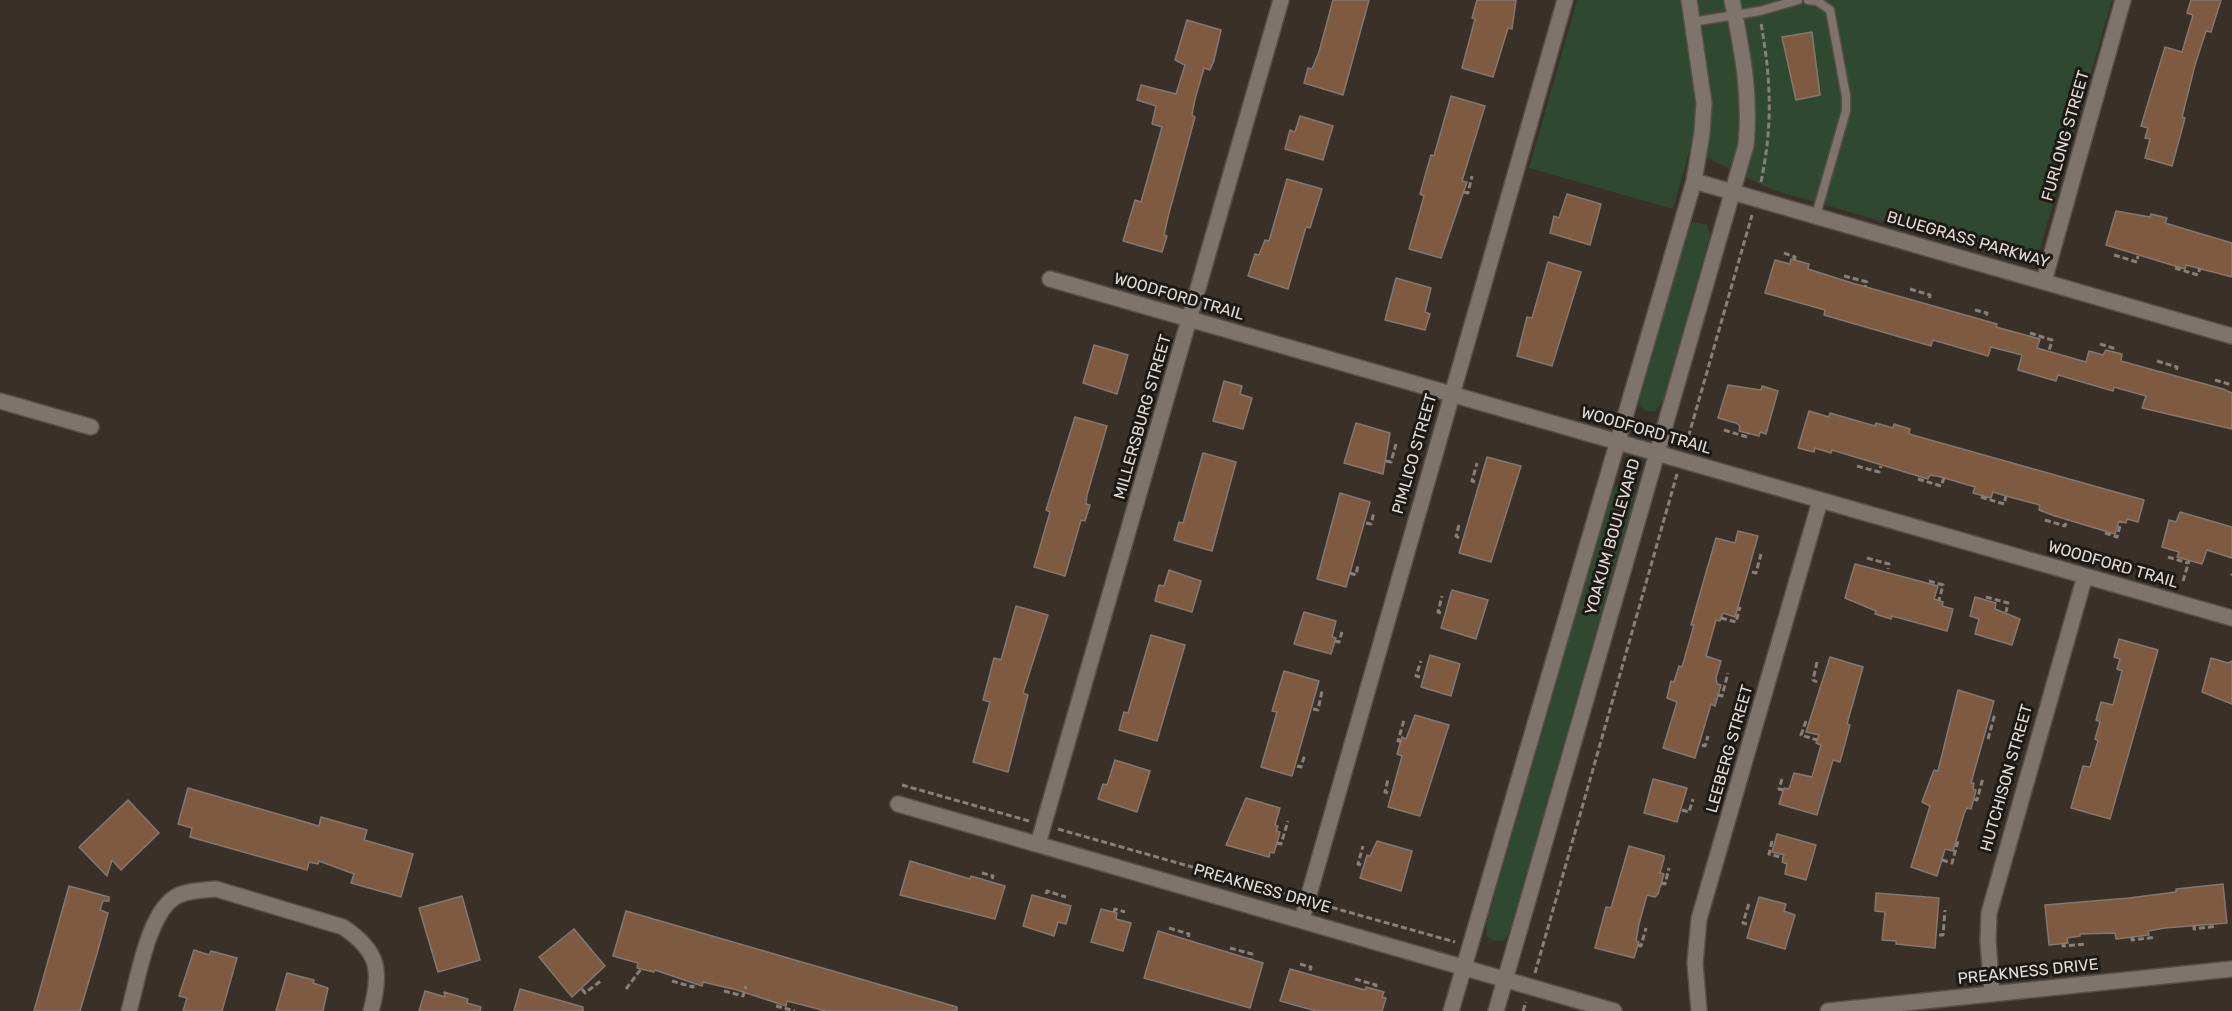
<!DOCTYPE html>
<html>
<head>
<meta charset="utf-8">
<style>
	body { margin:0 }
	canvas { display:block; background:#393028 }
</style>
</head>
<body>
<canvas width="2232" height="1011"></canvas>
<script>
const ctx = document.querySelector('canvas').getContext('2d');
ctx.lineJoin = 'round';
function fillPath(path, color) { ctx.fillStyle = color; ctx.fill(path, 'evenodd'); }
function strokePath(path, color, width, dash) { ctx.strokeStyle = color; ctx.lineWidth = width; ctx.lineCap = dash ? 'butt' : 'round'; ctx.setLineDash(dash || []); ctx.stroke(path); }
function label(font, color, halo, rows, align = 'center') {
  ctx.font = font + ' Rubik,sans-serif'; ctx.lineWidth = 6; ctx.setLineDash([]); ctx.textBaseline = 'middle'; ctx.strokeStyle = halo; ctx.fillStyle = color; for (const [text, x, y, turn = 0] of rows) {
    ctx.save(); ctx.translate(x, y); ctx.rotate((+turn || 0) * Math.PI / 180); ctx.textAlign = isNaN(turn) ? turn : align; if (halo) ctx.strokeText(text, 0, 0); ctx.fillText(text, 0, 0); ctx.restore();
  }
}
fillPath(new Path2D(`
	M1577,0H2112L2040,248L2030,258L2015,260L1770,189L1690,149L1673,209L1529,168Z
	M1693,222L1707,225L1710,235L1663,401L1655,411H1647L1639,406L1638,398L1687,228Z
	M1621,482L1632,486L1635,496L1509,933L1503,941H1494L1487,937L1486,925L1612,490Z`), '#2f4830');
const building = new Path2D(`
	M1333,0H1369L1343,95L1304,83L1308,68L1312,69L1319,52Z
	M1477,0H1516L1512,29L1508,28L1493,77L1462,68L1475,19L1472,18Z
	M2191,0H2221L2211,32L2206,31L2195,65L2182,117L2185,118L2172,166L2145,158L2150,139L2145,138L2148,128L2141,126L2165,47L2182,52L2193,15L2187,13Z
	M1187,20L1221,30L1214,60L1210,70L1204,68L1195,99L1192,115L1195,117L1168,217L1164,235L1167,236L1162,252L1158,251L1123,241L1135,200L1141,202L1162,127L1152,124L1156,106L1137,100L1141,85L1176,94L1185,65L1175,60Z
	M1812,32L1820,95L1796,100L1782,37Z
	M1451,96L1485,106L1462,181L1467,182L1441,258L1409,249L1424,196L1420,194L1425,176L1431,155L1434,156Z
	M1300,116L1333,126L1323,160L1285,149L1290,130L1295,132Z
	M1287,179L1322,189L1310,228L1306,227L1288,289L1248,276L1255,254L1259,255L1265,240L1269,241Z
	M1567,194L1601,204L1590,245L1550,233L1554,216L1559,218Z
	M2116,211L2150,217L2151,214L2167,218L2165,223L2232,243V277L2186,265L2185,269L2106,245Z
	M1791,259L1809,264L1808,269L1852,283L1997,324L1996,327L2040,339L2037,348L2086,362L2089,351L2103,355L2106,350L2122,354L2121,361L2223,389L2232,393V429L2142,408L2146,396L2114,387L2113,391L2058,375L2056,381L2018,370L2022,355L1991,347L1988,356L1933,340L1931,346L1824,315L1825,310L1765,293L1775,260L1790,264Z
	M1548,262L1581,272L1552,366L1517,356L1527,317L1532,318Z
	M1396,278L1431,288L1425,312L1430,314L1425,330L1385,320Z
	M1094,345L1128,355L1117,394L1083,383Z
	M1224,381L1242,386L1240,394L1252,398L1243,429L1213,421Z
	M1728,385L1761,390L1762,386L1778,391L1766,434L1760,432L1759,436L1739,431L1740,426L1736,423L1718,418Z
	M1809,411L1829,417L1830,413L1875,426L1876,423L1893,428L1894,424L1910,429L1909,434L2144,500L2138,522L2127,519L2126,523L2119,521L2115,534L2055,516L2039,510L2040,505L2006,496L1993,492L1991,498L1973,493L1975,487L1941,477L1930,475L1928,479L1832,450L1831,453L1815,448L1814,452L1798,448Z
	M1075,417L1107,426L1087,495L1086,504L1090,505L1085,521L1081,520L1065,576L1034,567L1050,512L1046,510Z
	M1356,423L1390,433L1383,474L1344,463Z
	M1203,453L1236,462L1212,551L1174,540L1179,522L1183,523Z
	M1487,457L1521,466L1491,562L1459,553Z
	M1340,493L1370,502L1346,587L1317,579Z
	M2180,512L2232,527V558L2207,550L2202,564L2177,557L2179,552L2162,547L2169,520L2176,522Z
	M1738,531L1758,536L1735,617L1723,613L1720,621L1716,620L1706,656L1721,661L1716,678L1717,684L1721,685L1715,706L1711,704L1695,758L1663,748L1677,702L1667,698L1671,681L1674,682L1679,666L1682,667L1694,625H1691L1716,538L1735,543Z
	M1855,564L1938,586L1934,599L1943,602L1942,606L1953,609L1947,631L1892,616L1891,619L1875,614L1876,611L1845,598Z
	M1169,570L1201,581L1192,612L1155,601L1159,585L1164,586Z
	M1452,590L1488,600L1476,639L1441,628Z
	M1975,597L1996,603L1995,609L2020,619L2012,645L1975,634L1979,619L1970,616Z
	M1016,606L1048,615L1023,693L1028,695L1008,772L973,762L990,702L983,700L987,685L994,658L1001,660Z
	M1304,612L1336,621L1332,637L1336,638L1331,654L1294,644Z
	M1151,635L1185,645L1157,741L1119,730L1124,712L1128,713Z
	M2119,639L2158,650L2110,819L2071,808L2083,766L2090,767L2098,741L2095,739L2100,722L2096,720L2101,702L2113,705L2122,671L2117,669L2120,659L2114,657Z
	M1430,655L1460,664L1451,696L1421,687Z
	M1830,657L1863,667L1847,724L1850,725L1840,762L1833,760L1817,815L1779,804L1784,788L1789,789L1794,773L1812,777L1821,745L1816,743L1819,735L1806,732Z
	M2211,658L2228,663L2232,661V704L2202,692Z
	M1284,671L1319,681L1292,776L1261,767L1277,712L1272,711Z
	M1958,690L1994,701L1971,783H1974L1973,789L1976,790L1971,809L1967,808L1964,814L1953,851L1945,849L1937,876L1911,867L1930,806L1922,802L1934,770L1938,771Z
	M1415,715L1449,725L1420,816L1388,807L1402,756L1397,754L1402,737L1406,739Z
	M1115,760L1150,771L1137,812L1098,799L1103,784L1107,785Z
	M1653,779L1687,788L1677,822L1644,813Z
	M188,788L319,826L321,817L367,830L364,840L413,854L401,897L351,883L354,874L319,861L318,864L309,862L307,870L190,837L192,828L178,824Z
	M1246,798L1280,808L1275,825L1278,826L1276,831L1280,832L1274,853L1270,852L1269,857L1226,845Z
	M128,800L159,833L121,870L112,860L107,876L79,847Z
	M1777,834L1816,845L1806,880L1785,874L1787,864L1782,862L1784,855L1772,852Z
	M1377,841L1412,851L1401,891L1360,878L1367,855L1370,856Z
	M1629,846L1664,856V859L1660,873L1664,874L1658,894L1655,897L1647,895L1639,924L1636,941L1639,942L1634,958L1595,948L1606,907L1611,908Z
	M910,861L970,879L971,876L1005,886L995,919L900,895Z
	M2223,884L2227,923L2165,928L2148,931L2149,935L2116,939L2115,933L2080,934V936L2067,938L2068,943L2049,945L2045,905L2129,898L2176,892V889Z
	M69,886L109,897V901H103L100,910L108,913L98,950L80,1011H34Z
	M1876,893L1939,898L1935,948L1896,944V941L1882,940L1885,912L1875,911Z
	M1032,895L1071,906L1066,924L1058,922L1054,936L1023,926Z
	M462,896L480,960L438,972L419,908Z
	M1759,897L1786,904L1784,911L1795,915L1785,949L1747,938Z
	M1101,909L1117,913L1116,919L1131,923L1123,951L1091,942Z
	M626,911L957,1007V1011H826L787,1001L786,1006L737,990L703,982L702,986L655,970L654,972L637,968L638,963L613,956Z
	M574,929L605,966L572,997L539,957Z
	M1158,931L1263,963L1250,1008L1144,978Z
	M194,950L209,955L211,951L237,958L222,1011H183L187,998L179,996Z
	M1290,969L1365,990L1366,987L1384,992L1382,997L1386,998L1382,1011H1316L1280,1001Z
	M287,973L314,980L313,983L328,988L323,1011H276Z
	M520,989L583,1007V1011H514Z
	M425,991L445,997L444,992L468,999L467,1003L481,1007L480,1011H419Z`);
fillPath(building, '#7e5b40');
strokePath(building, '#83786f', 1.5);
const lane = new Path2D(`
	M1808,0L1817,1L1830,10L1846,96V111L1816,215
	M1692,22L1760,11L1798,0`);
const street = new Path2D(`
	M1694,181L2232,336
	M1050,279L2232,618
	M2044,281L2123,0
	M0,401L91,427
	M898,804L1614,1011
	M1038,844L1281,0
	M1302,919L1565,0
	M1992,994L1988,941L1989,913L2085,576
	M129,1011C138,980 148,909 179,895C191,890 204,890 216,889L343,927C379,951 382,971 371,1011
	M1451,1011L1694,181L1702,133L1704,103L1689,0
	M1496,1011L1746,145C1751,93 1742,51 1732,0
	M1699,1011L1695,963L1699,919L1820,501
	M1828,1011L2232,969`);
strokePath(lane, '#574f48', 11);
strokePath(street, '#574f48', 18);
strokePath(new Path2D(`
	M1761,182C1773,124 1771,81 1761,23
	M1464,192L1468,193L1472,176
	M1784,253L1795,257L1794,260
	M2114,255L2137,262L2138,256
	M2175,268L2198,275L2200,268
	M1844,276L1867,282L1865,287
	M1910,289L1930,295L1929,299
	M1975,310L1987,313L1986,317
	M2030,333L2052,340L2049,351
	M2100,344L2113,348L2111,351
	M2157,361L2177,367L2176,372
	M2215,380L2232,385
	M1724,430L1747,437L1748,433
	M1686,445L1752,215
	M1386,461L1391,462L1396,444
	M1857,466L1879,472L1881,466
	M1918,479L1941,486L1944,478
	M1475,482L1472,481L1477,463
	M1981,497L2004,504L2006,496
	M2045,520L2065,526L2067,520
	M1366,523L1371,524L1374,512
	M1459,525L1456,536L1459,538
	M2105,533L2117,537L2121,522
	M2168,557L2188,563
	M1867,558L1889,564L1888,569
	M1752,572L1756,573L1761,554
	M1350,573L1356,575L1358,565
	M2231,574L2232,575
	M1929,581L1943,585L1939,600
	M2183,581L2189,561
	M1986,597L2008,603L2006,612
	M1441,613L1438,612L1442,596
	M1721,618L1736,622L1740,607
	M1335,641L1339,642L1342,632
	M1817,662L1813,680L1817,682
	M1420,677L1416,676L1421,661
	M1718,695L1722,696L1728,673
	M1313,709L1318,710L1322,691
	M1806,721L1801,735L1817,740
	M1988,739L1994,717L1990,716
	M1401,741H1398L1404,720
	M1702,745L1705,746L1708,736
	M1297,766L1301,767L1305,754
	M1782,779L1779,789L1783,790
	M902,785L1029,821
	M1388,793L1385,792L1388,779
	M1974,799L1977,800L1983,778
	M1682,810L1689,812L1693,799
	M1058,829L1291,895
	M1772,841L1769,854L1783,858
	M1277,843L1281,844L1288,821
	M1942,860L1952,863L1958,841
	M1361,865L1358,864L1363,846
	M982,873L993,876L992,879
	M1661,883L1665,884L1669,868
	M1046,894L1047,891L1066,897
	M1323,905L1455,942
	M1114,912L1115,909L1125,912
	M1747,924L1743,923L1749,903
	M2194,925V929L2217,926
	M1169,928L1189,934L1188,939
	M1939,935H1943L1945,910
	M2132,937V940L2156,937
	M2063,943V946L2087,944
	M1638,945L1641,946L1646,928
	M1230,948L1252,954L1251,959
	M1300,964L1311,967L1310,971
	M1535,973L1677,474
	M1355,979L1376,985L1375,990
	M672,981L693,987V984
	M582,989L585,993L602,980
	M626,989L641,969
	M724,991L743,996L746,986
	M776,1006L795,1011
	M1523,1011L1526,1002`), '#877f78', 3, [6, 3]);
strokePath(lane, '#7f746b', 8);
strokePath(street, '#7f746b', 15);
label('16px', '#e3dcd7', '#1d1915', [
	["FURLONG STREET",2066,136,-74],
	["BLUEGRASS PARKWAY",1968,240,16],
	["WOODFORD TRAIL",1179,297,16],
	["MILLERSBURG STREET",1143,417,-74],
	["WOODFORD TRAIL",1646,431,16],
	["PIMLICO STREET",1415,454,-74],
	["YOAKUM BOULEVARD",1613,537,-74],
	["WOODFORD TRAIL",2113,565,16],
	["LEEBERG STREET",1730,749,-74],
	["HUTCHISON STREET",2007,778,-74],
	["PREAKNESS DRIVE",1262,889,16],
	["PREAKNESS DRIVE",2028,972,-6]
]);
</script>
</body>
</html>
